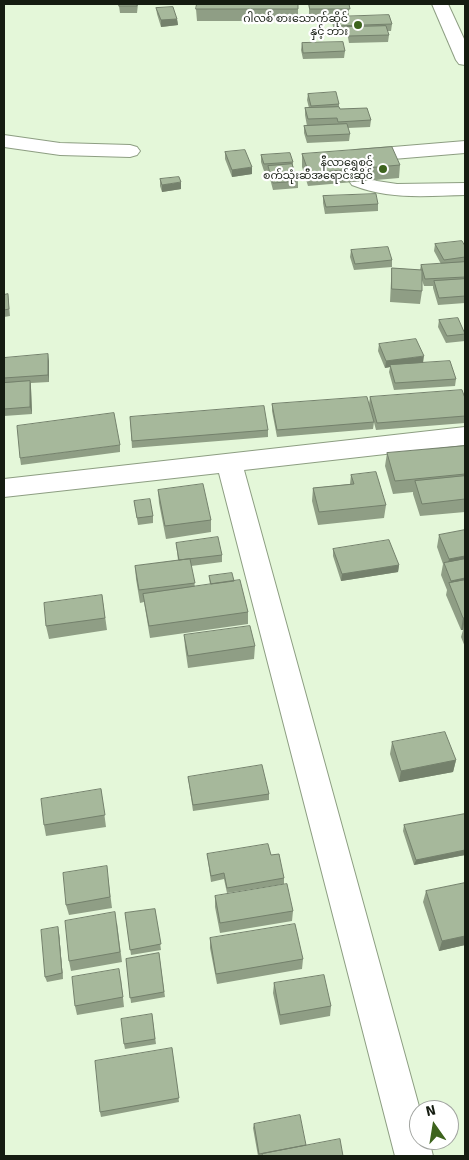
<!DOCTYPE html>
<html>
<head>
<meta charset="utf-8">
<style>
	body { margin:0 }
	#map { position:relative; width:469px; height:1160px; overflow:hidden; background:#e4f7d9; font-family:Signika,sans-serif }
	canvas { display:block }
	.frame { position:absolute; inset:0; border:5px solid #151c11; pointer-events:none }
	.north { position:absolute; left:409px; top:1100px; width:50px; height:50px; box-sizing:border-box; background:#fff; border:1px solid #a1a4a0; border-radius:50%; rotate:347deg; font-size:14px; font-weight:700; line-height:20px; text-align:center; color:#151c11 }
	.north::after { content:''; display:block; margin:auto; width:18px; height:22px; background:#3d631d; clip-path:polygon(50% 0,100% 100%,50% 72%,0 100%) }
</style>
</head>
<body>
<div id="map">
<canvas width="469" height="1160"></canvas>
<div class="frame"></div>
<div class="north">N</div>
</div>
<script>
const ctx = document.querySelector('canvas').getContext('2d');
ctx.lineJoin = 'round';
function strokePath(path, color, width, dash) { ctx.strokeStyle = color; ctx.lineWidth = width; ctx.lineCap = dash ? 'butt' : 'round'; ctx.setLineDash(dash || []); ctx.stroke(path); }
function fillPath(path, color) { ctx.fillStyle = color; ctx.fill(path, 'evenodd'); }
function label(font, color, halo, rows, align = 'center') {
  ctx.font = font + ' Signika,"Noto Sans Myanmar",sans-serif'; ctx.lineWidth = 4.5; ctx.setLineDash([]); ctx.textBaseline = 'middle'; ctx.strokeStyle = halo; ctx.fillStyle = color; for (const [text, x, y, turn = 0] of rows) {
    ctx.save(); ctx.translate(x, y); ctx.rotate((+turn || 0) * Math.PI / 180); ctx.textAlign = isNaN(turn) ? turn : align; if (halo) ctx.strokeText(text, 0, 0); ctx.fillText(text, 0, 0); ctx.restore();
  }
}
const minor = new Path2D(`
	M4,135L60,143L130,145L137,147L140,151L137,155L130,157L60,155L4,147Z
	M465,141V153L357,162L350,160L347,156L350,152L357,150Z
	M359,175L377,181L397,184L465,183V195C426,196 389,200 352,185L349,181L352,177Z
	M465,427V445L244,470L420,1110L419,1140H429L433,1156H395L219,473L4,497V479Z`);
const major = new Path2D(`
	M432,4H448L465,41V65L459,64L456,60Z`);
strokePath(minor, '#8d9e82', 2);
strokePath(major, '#8d9e82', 2);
fillPath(minor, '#fff');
fillPath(major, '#fff');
fillPath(new Path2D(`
	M138,4L137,13H120L119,6Z
	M309,4H349V15H309Z
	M156,8L177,19L178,25L161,27L157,14Z
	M196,9H298V21H197Z
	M333,17L392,24L391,31H387L389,35L388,42L349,43L347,32L335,33L332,23Z
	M302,43L345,51L344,58L303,59L301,50Z
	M308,94L339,104V107L340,109L371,120L370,127L348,128L350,134L349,141L307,143L304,133V126H307L305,115V108H309L307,100Z
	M225,152L252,174L232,177L225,159Z
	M302,154L400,165L399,178L308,186L302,167Z
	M261,155L293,162V166L298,181V188L273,190L268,171H264L261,162Z
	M160,179L181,189L162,192L160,186Z
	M323,196L378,204V211L325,214L323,203Z
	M435,244L465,246V303L438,305L433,288V286H424L422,280V291L420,304L390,302L391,281L392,268L420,270L421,265L441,264L434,251Z
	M351,250L392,260V267L354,270L350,257Z
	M8,294L10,316L4,317V295Z
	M439,320L465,333V341L446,343L438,327Z
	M379,344L423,363L456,379L455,386L394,390L389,372L390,367L385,368L378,351Z
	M4,358L49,361V382L31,383V388L32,414L4,416Z
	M370,397L465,398V423L376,430L369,404Z
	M272,404L374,422L373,429L277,437L272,411Z
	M130,417L268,430V437L132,448Z
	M120,445V452L21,465L20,458Z
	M465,446V512L420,516L413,494V492L393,494L385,466L387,453Z
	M351,475L386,505L384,518L318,525L312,501L313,488L350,484Z
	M158,490L211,520V532L166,539L159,503Z
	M134,501L153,516V523L138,525Z
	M465,530V647L461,637L463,630H461L446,595L447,590L441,575L443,564L437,547L439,535Z
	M176,543L222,555V562L191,566L195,587L210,585L209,576L234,581L248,612V624L150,638L144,602L140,603L136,579L135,566L178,560Z
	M333,549L399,565L398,572L341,581L333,556Z
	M102,595L107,630L49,639L46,626Z
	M184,635L255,646L254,659L188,668L185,647Z
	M392,742L456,760L453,772L399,782L390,754Z
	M188,777L269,794V800L193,811Z
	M101,789L106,827L46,836L44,825Z
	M465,814V855L414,865L403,831L404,825Z
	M207,854L271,855L284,878V884L227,893L224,879L211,882Z
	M108,877L112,908L69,915L66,905Z
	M465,883V945L439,951L423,902L426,891Z
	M215,896L293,911L292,921L220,933L215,907Z
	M155,909L161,950L131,955L125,913Z
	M117,923L122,962L71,971L69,961Z
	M59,933L63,979L47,982L45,977Z
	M210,938L303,959L302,969L217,984L210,948Z
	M159,953L165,997L131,1003L126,959Z
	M121,979L124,1007L77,1015L75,1006Z
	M274,983L331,1006L330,1016L280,1025L273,993Z
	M152,1014L156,1044L125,1049L124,1044Z
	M172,1048L179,1102L101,1117L100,1112Z
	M254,1124L306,1145L343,1156H258L253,1128Z`), '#8f9e85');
fillPath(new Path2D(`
	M177,19L178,25L161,27V20Z
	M252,167V174L232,177V170Z
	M181,182V189L162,192V185Z
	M48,354L49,361V382L48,375Z
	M424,356L423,363L390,365V367L385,368L386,361Z
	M30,381L31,388L32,414L30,407Z
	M465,556V568L446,571L449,559Z
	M399,565L398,572L341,581L342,574Z
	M465,578V590L450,586L451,581Z
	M463,618H465V627L464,624L463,630H461Z
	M456,760L453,772L399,782L401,771Z
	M465,850V855L414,865L416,860Z
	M58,927L59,933L63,979L62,973Z
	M465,936V945L439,951L442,941Z`), '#74816c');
const building = new Path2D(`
	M120,4H137V6H119Z
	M197,4H298V9H196Z
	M309,4H349L350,9H310Z
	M173,7L177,19L161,20L156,8Z
	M389,15L392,24L335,26L333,17Z
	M386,26L389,35L349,36L347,27Z
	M343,42L345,51L303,53L302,43Z
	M336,92L339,104L311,106L308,94Z
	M339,107L340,109L367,108L371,120L338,122L337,118L308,119L305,108Z
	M347,124L350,134L307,136L304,126Z
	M392,147L400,165L309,173L302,154Z
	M245,150L252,167L232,170L225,152Z
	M290,153L293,162L264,164L261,155Z
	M292,164L298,181L273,183L268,166Z
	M179,177L181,182L162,185L160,179Z
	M376,194L378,204L326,207L323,196Z
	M462,241L465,246V257L444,260L435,244Z
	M388,247L392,260L355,264L351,250Z
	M465,262V277L425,279L421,265Z
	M392,268L422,270V291L392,289Z
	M465,279V296L439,298L434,281Z
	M8,294L9,309L4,310V295Z
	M458,318L465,334L447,336L439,320Z
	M416,339L424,356L386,361L379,344Z
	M48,354V375L4,378V358Z
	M450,361L456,379L395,383L390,365Z
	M30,381V407L4,409V383Z
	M462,390L465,398V416L377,423L370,397Z
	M367,397L374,422L277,430L272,404Z
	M264,406L268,430L132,441L130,417Z
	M114,413L120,445L20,458L17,426Z
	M465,446V474L395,481L387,453Z
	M376,472L386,505L319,512L313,488L354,484L351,475Z
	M465,476V499L422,504L415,481Z
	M203,484L211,520L165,526L158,490Z
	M150,499L153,516L137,518L134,501Z
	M465,530V556L449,559L439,535Z
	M218,537L222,555L179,560L176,543Z
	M389,540L399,565L342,574L333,549Z
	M190,559L195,583L139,590L135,566Z
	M465,559V578L451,581L444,563Z
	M232,573L234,581L211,584L209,576Z
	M240,580L248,612L149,626L143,594Z
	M465,580V618H463L449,583Z
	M102,595L105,618L46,626L44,603Z
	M250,626L255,646L188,656L184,635Z
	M445,732L456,760L401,771L392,742Z
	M262,765L269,794L193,805L188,777Z
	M101,789L105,815L44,825L41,799Z
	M465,814V850L416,860L404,825Z
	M268,844L271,855L279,854L284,878L227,888L224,873L211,876L207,854Z
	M107,866L110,897L66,905L63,873Z
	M465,883V936L442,941L426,891Z
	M287,884L293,911L220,923L215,896Z
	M155,909L161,944L130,950L125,913Z
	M115,912L120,952L69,961L65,921Z
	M295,924L303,959L216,974L210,938Z
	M58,927L62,973L45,977L41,930Z
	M159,953L164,992L130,998L126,959Z
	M119,969L123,997L75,1006L72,977Z
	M324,975L331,1006L280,1015L274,983Z
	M152,1014L155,1039L124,1044L121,1019Z
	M172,1048L179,1098L100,1112L95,1061Z
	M300,1115L306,1145L259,1154L254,1124Z
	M340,1139L343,1156H263L262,1154Z`);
fillPath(building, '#a6b89b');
strokePath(building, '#74816c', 1);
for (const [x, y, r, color] of [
	[358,25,5,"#3d631d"],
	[383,169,5,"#3d631d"]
]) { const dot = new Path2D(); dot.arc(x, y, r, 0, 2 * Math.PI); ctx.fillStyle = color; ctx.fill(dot); strokePath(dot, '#fff', 2); }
label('11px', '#151c11', '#fff', [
	["ဂါလစ် စားသောက်ဆိုင်",348,19],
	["နှင့် ဘား",348,32],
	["နီလာရွှေစင်",373,163],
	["စက်သုံးဆီအရောင်းဆိုင်",373,176]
], 'right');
</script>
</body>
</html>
